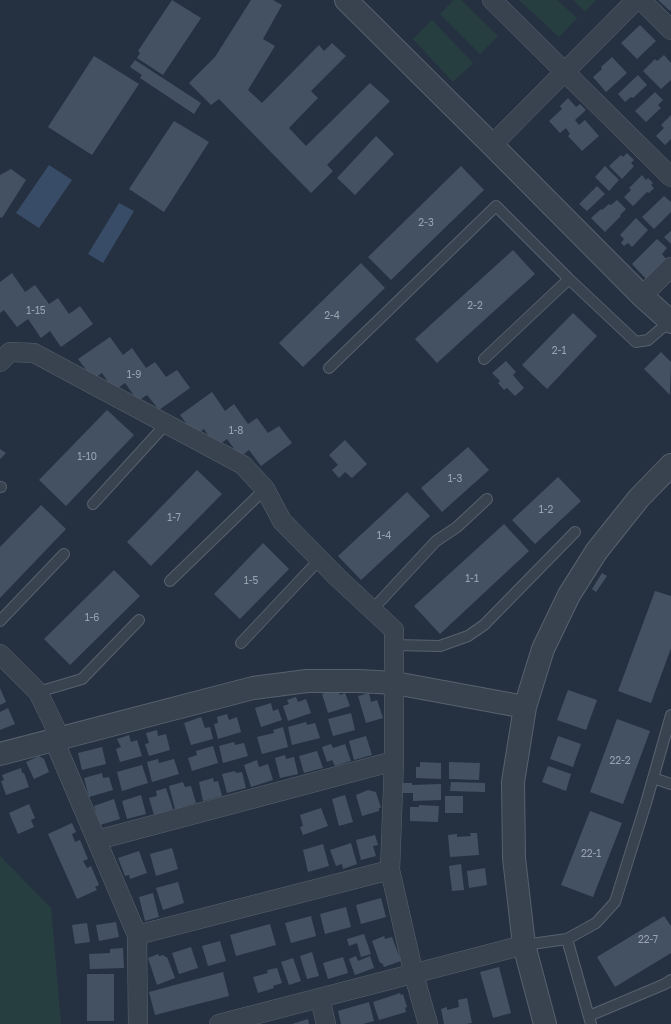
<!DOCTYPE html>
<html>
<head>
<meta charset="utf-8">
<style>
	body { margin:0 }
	canvas { display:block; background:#253140 }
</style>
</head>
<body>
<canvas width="671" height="1024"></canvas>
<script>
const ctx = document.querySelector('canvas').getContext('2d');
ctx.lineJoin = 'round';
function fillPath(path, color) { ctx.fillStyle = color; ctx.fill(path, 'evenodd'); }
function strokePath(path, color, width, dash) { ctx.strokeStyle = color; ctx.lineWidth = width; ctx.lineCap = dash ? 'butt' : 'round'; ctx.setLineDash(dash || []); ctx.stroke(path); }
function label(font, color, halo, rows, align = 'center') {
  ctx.font = font + ' "Golos Text",sans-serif'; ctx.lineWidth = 3.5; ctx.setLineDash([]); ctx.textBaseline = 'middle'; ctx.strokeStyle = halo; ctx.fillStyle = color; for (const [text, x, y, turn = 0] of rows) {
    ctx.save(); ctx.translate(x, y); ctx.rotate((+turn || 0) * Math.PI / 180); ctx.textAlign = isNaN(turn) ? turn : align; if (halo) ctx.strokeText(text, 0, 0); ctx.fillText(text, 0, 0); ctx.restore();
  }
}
fillPath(new Path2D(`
	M454,0H461L498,36L480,54L440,14Z
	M519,0H557L577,18L559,37Z
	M573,0H596L585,12Z
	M432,20L473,63L453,82L413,39Z
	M0,856L51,908L61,1024H0Z`), '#273e41');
fillPath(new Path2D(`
	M49,165L72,180L39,228L16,213Z
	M119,203L134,211L103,263L88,254Z`), '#384c68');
fillPath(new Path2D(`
	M172,0L201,18L163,75L137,58L140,53L138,51Z
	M251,0H273L282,5L263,39L275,46L248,90L262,103L319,45L324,51L332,43L346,56L311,91L318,98L289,128L306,146L370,83L390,101L327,165L333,171L311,193L219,99L211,105L189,83L215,57Z
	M658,0H671V9L670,11Z
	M640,25L656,41L637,59L621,43Z
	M664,55L671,63V80L661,89L643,71L655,59L657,61Z
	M94,56L139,84L92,155L48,127Z
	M612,57L627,73L606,92L593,77L602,69L601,67Z
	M135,60L201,103L194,114L140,78L142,75L130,67Z
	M638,75L647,85L633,98L631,97L625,102L618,94Z
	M655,92L663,100L658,105L661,108L646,122L635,111Z
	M568,98L576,107L580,104L586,110L575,120L579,125L585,120L599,136L582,151L568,136L570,134L566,128L560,133L549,121L562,109L560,106Z
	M671,115V139L665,145L656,136L664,128L661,125Z
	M174,121L209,142L164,212L129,189Z
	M376,136L394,154L355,195L337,178Z
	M627,153L634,160L631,163L634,166L622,179L609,166L621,155L623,157Z
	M461,166L484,190L391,280L368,257Z
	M605,166L619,180L609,191L595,177Z
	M11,169L26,180L2,218L0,217V175Z
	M642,175L646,180L648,178L653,183L651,185L654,188L649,193L647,192L633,206L624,197L631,190L629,188Z
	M597,186L605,194L587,211L579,204Z
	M664,196L671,202V212L654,229L642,217Z
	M617,200L626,209L620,215L621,216L605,232L591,218L601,209L602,210L609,204L611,205Z
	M636,218L648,230L632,247L628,243L624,246L621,243L624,239L620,235Z
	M671,231V244L664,237Z
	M657,239L667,248L662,254L666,259L646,279L632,264Z
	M513,250L535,274L437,363L415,339Z
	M361,263L385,288L303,367L279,343Z
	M12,273L25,292L35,285L49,304L58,298L69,314L80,306L93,324L61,347L50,331L41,338L28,319L17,327L4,310L0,313V282Z
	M573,313L597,336L547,389L522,365Z
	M110,337L123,355L132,348L146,368L155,362L166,377L177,370L190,388L159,410L147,395L138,401L125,383L114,391L102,373L93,379L78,359Z
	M661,352L671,362L670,395L644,369Z
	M506,361L516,372L513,375L524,388L515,396L507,388L504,390L498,383L500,381L492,373Z
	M212,392L225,411L234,404L248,424L257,418L268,433L279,426L292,443L261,466L249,450L240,457L227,439L216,447L204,429L195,435L180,415Z
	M107,410L134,435L66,506L39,480Z
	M345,440L367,464L352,478L345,472L339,478L332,470L338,465L329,455Z
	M468,447L489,470L442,512L421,488Z
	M0,449L6,453L0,459Z
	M197,470L222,494L151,566L127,542Z
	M558,477L581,501L535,544L512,520Z
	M407,492L430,516L361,580L338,556Z
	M41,505L66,529L0,598V547Z
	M504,524L529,551L440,634L414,606Z
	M263,543L289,569L240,619L214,594Z
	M114,570L140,596L70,665L44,639Z
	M602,573L607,576L596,592L592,589Z
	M655,591L671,596V648L651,703L618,691Z
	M0,688L6,702L0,705Z
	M338,688L340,695L345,693L350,706L328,713L322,694Z
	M568,690L597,700L586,730L557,720Z
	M369,693L371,702L377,700L383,718L366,723L358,696Z
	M296,697L298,702L306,699L311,713L288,721L283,706L289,704L287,700Z
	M271,703L273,711L278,709L282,720L261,727L255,708Z
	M8,708L15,724L0,730V712Z
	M351,713L355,730L333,736L328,719Z
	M227,714L229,720L237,717L241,732L218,739L214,724L218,723L217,717Z
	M201,717L205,728L210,727L213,739L191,745L184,723Z
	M617,719L650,731L623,804L590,792Z
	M306,722L307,725L315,723L320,738L292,745L288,727Z
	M283,727L288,747L262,754L257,737L274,733L273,730Z
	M157,730L158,736L166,734L170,750L149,756L145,744L149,743L146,733Z
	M129,735L131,742L137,740L142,756L120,762L116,749L121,747L117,739Z
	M366,736L372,755L354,760L349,741Z
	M558,736L581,744L573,767L550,759Z
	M234,742L235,745L244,743L248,756L223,763L219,746Z
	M331,744L333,748L345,744L351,761L335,766L332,760L327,762L322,747Z
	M213,746L218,763L192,771L188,758L197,755L196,751Z
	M102,747L106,764L82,770L78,753Z
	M317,751L323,768L304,773L299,756Z
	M285,755L286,759L294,757L298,774L280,778L275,758Z
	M39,756L44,759L49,772L34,779L26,762Z
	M158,759L159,763L174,759L179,774L152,782L147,762Z
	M257,760L259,767L268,764L273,780L251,787L244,765Z
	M420,762L441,763V779L416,778V767H420Z
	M449,762L480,763L479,780L449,779Z
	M142,765L148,783L122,791L117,772Z
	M548,766L571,774L566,791L542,782Z
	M21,768L22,773H24L29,787L6,795L1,781L4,780L2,775Z
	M235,771L236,773L242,772L246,788L227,793L222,774Z
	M102,773L103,778L109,777L113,790L89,797L84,778Z
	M213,778L214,782L218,781L222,796L203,801L199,782Z
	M183,782L185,787L191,786L196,803L175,809L169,786Z
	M451,782L485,783V792L450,791Z
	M400,783H412V785L441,784V800L413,801V793H401Z
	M166,788L173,809L154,815L149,798L157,796L156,791Z
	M368,790L376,792L381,808H379V811L362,816L356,795Z
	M141,795L146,814L127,819L122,801Z
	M345,795L353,822L339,826L332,799Z
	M445,796H463V813H445Z
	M114,799L120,819L100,825L94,806Z
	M29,804L35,818L31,820L34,827L18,834L9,813Z
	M419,805L439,806L438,822L410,821V807H419Z
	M321,808L328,826L303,835L300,827L303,826L300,815Z
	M590,811L622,823L593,897L561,885Z
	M72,823L76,832L72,834L75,842L80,840L88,859L83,861L87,868L91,866L99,885L95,887L97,890L77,899L48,834Z
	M470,833H477L479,855L450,857L448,835L457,834V837L471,836Z
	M375,835L378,845L373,846L376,856L361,860L356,840Z
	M351,843L357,864L343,869L342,864L336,866L330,850Z
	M323,844L329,866L308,872L303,850Z
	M172,848L178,869L156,876L150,854Z
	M139,851L147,873L130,879L129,875L125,876L118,858Z
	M461,864L464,890L452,891L449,866Z
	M485,868L487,885L469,888L467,871Z
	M178,882L184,903L163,910L156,888Z
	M153,893L159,917L145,921L139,897Z
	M381,898L386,917L361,924L356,905Z
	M346,907L351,927L325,934L320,914Z
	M311,916L316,936L291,943L285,923Z
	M664,916L671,926V953L615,987L597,957Z
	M116,922L119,937L99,941L96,925Z
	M87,923L90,942L75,944L72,925Z
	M270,924L276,945L236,956L230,935Z
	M364,934L371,954L361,957L357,943L349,946L347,939Z
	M384,936L385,939L392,937L401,961L384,967L382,963H380L372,941Z
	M220,941L226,961L208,966L202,946Z
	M191,947L198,968L179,974L172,953Z
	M123,948L124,968L90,969L89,954L110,953V949Z
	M312,952L319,976L307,979L300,956Z
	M158,954L159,956L164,955L165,957H167L175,978L157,985L148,958Z
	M356,956L358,961L370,956L374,968L355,975L349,959Z
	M343,957L348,973L328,979L323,963Z
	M293,958L301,981L289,985L281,962Z
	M499,967L511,1013L493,1018L480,972Z
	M277,968L282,983L273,986L274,988L258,993L253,977L268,973L267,970Z
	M223,972L229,996L155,1015L149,992Z
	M87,974H114V1021H87Z
	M400,993L401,995L403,994L407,1007L405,1008L406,1012L379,1020L373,1002Z
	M467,998L472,1023L466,1024H444L441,1009L447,1007V1010L459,1007L458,1000Z
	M369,1002L374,1021L363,1024H341L338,1011Z
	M308,1019L309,1024H292Z`), '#445162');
const service = new Path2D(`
	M484,359L569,279
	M329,368L496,206L569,279L636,342L648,340L670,321
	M0,487H1
	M93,504L166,424
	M170,581L265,489
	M372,610L436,541L457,527L487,499
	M0,621L64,554
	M241,643L320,559
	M394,645L440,646L468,636L484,625L575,532
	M38,692L82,679L139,620
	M653,778L671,784
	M567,939L591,1024
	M524,945L567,939L596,923L615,902L646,803L671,715
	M589,1016L665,984L671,980`);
const minor = new Path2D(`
	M492,0L671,177
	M641,0L671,30
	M492,145L636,0
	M642,296L671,267
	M0,362L10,352L34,353L243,465L265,489L282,521L338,578L394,630V761L390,870L414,975L428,1024
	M0,654L38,692L55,727L54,740L137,935L138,1024
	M97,840L394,761
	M137,935L390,870
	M320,998L326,1024
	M219,1024L524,945`);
const tertiary = new Path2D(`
	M346,0L492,145L642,296L671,322
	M0,754L253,688L307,681H359L395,683L525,707
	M545,1024L524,945L514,858L513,782L525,707L543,649L569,595L596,552L607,538L639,498L671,465`);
strokePath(service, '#57616e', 12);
strokePath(minor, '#57616e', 20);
strokePath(tertiary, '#57616e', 24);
strokePath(service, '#394350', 10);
strokePath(minor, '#394350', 19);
strokePath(tertiary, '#394350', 22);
label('10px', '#9aa3b1', null, [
	["2-3",426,223],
	["2-2",475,306],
	["1-15",36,311],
	["2-4",332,316],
	["2-1",559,351],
	["1-9",134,375],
	["1-8",236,431],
	["1-10",87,457],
	["1-3",455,479],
	["1-2",546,510],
	["1-7",174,518],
	["1-4",384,536],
	["1-1",472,579],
	["1-5",251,581],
	["1-6",92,618],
	["22-2",620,761],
	["22-1",591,854],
	["22-7",648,940]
]);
</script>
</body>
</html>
